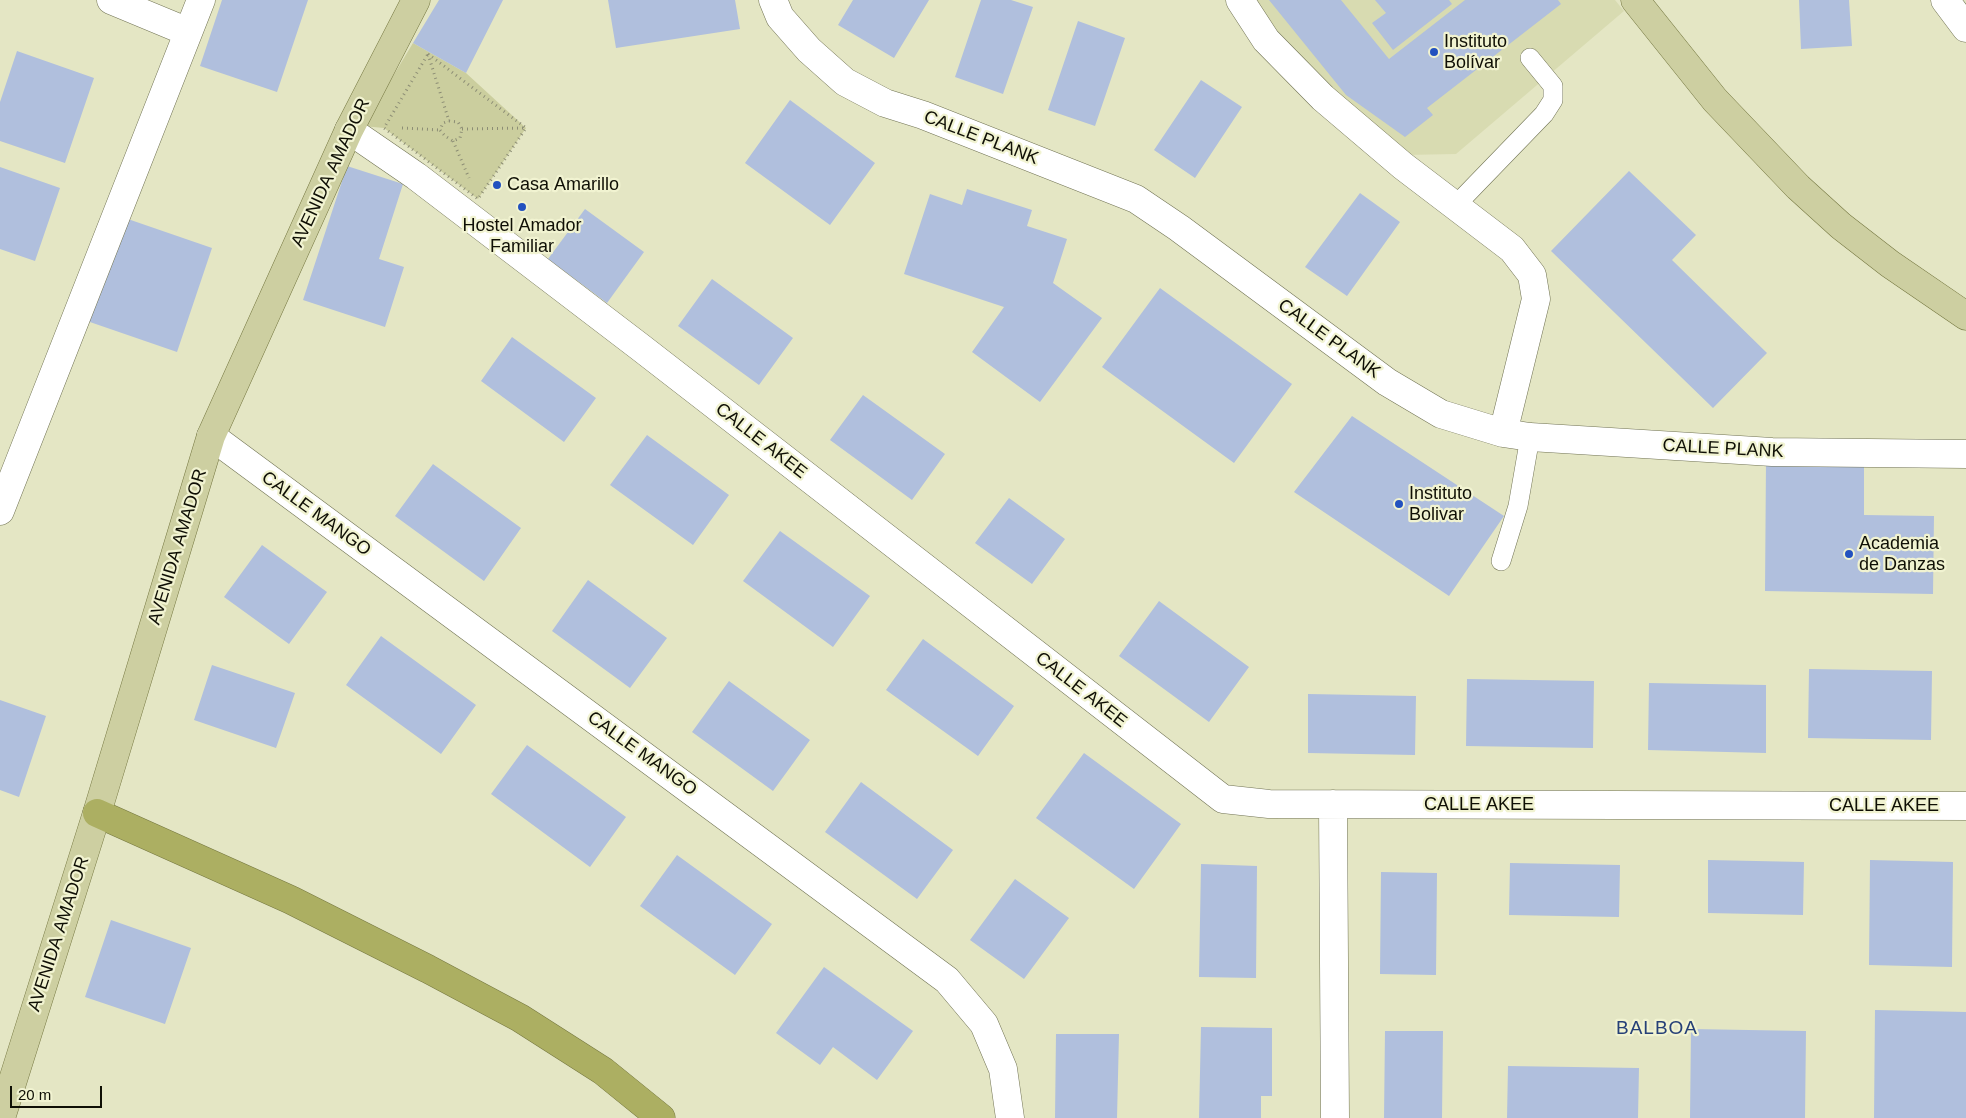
<!DOCTYPE html>
<html>
<head>
<meta charset="utf-8">
<style>
	body { margin:0 }
	#map { position:relative; width:1966px; height:1118px; overflow:hidden; background:#e4e6c4; font-family:Arial,sans-serif }
	canvas { display:block }
	.scale { position:absolute; left:10px; top:1086px; width:92px; height:22px; box-sizing:border-box; border:2px solid #0f0f05; border-top:0; padding-left:6px; font-size:15px; line-height:18px; white-space:nowrap; color:#0f0f05; -webkit-text-stroke:4px #f1f3d1; paint-order:stroke }
</style>
</head>
<body>
<div id="map">
<canvas width="1966" height="1118"></canvas>
<div class="scale">20 m</div>
</div>
<script>
const ctx = document.querySelector('canvas').getContext('2d');
ctx.lineJoin = 'round';
function fillPath(path, color) { ctx.fillStyle = color; ctx.fill(path, 'evenodd'); }
function strokePath(path, color, width, dash) { ctx.strokeStyle = color; ctx.lineWidth = width; ctx.lineCap = dash ? 'butt' : 'round'; ctx.setLineDash(dash || []); ctx.stroke(path); }
function label(font, color, halo, rows, align = 'center') {
  ctx.font = font + ' Arial,sans-serif'; ctx.lineWidth = 4.5; ctx.setLineDash([]); ctx.textBaseline = 'middle'; ctx.strokeStyle = halo; ctx.fillStyle = color; for (const [text, x, y, turn = 0] of rows) {
    ctx.save(); ctx.translate(x, y); ctx.rotate((+turn || 0) * Math.PI / 180); ctx.textAlign = isNaN(turn) ? turn : align; if (halo) ctx.strokeText(text, 0, 0); ctx.fillText(text, 0, 0); ctx.restore();
  }
}
fillPath(new Path2D(`
	M1252,0H1615L1624,11L1456,154L1405,155L1321,85L1263,19Z`), '#d8dbb1');
fillPath(new Path2D(`
	M413,43L466,73L526,128L478,199L384,128L363,126Z`), '#cbce9e');
fillPath(new Path2D(`
	M222,0H308L277,92L200,66Z
	M439,0H503L466,73L413,43Z
	M608,0H735L740,29L616,48Z
	M853,0H929L894,58L838,25Z
	M981,0H1011L1033,7L1003,94L955,77Z
	M1269,0H1341L1389,59L1465,0H1558L1561,4L1427,108L1433,115L1405,137L1346,95Z
	M1375,0H1449L1452,4L1393,50L1372,23L1386,13Z
	M1799,0H1849L1852,46L1801,49Z
	M1078,21L1125,38L1095,126L1048,110Z
	M17,51L94,78L65,163L0,141V102Z
	M1201,80L1242,107L1195,178L1154,150Z
	M790,100L875,163L830,225L745,163Z
	M347,166L403,184L379,259L404,267L385,327L303,300Z
	M0,167L60,188L35,261L0,249Z
	M1629,171L1696,235L1672,260L1767,353L1713,408L1551,251Z
	M967,189L1032,210L1027,226L1067,239L1053,283L1102,318L1040,402L972,352L1004,307L904,274L930,194L962,205Z
	M1360,193L1400,222L1347,296L1305,267Z
	M585,209L644,252L607,303L548,259Z
	M122,217L212,248L177,352L87,321Z
	M712,279L793,338L759,385L678,326Z
	M1160,288L1292,384L1234,463L1102,367Z
	M512,337L596,398L564,442L481,381Z
	M863,395L945,454L912,500L830,440Z
	M1352,416L1504,516L1449,596L1294,492Z
	M647,435L729,495L693,545L610,485Z
	M1766,461L1864,462V515L1934,516L1933,594L1765,591Z
	M433,464L521,528L484,581L395,516Z
	M1009,498L1065,539L1032,584L975,543Z
	M780,531L870,596L833,647L743,581Z
	M262,545L327,592L289,644L224,597Z
	M588,580L667,638L630,688L552,631Z
	M1159,601L1249,667L1209,722L1119,656Z
	M381,636L476,705L441,754L346,685Z
	M923,639L1014,706L978,756L886,690Z
	M212,665L295,693L276,748L194,720Z
	M1809,669L1932,671L1931,740L1808,738Z
	M1467,679L1594,681L1593,748L1466,746Z
	M729,681L810,740L773,791L692,732Z
	M1649,683L1766,685V753L1648,750Z
	M1308,694L1416,696L1415,755L1308,753Z
	M0,700L46,716L19,797L0,790Z
	M527,745L626,817L590,867L491,794Z
	M1084,753L1181,824L1134,889L1036,818Z
	M861,782L953,850L917,899L825,832Z
	M677,855L772,924L735,975L640,906Z
	M1708,860L1804,862L1803,915L1708,913Z
	M1870,860L1953,862L1952,967L1869,965Z
	M1510,863L1620,865L1619,917L1509,915Z
	M1201,864L1257,866L1256,978L1199,977Z
	M1381,872L1437,873L1436,975L1380,974Z
	M1015,879L1069,918L1024,979L970,940Z
	M111,920L191,948L165,1024L85,997Z
	M824,967L913,1031L877,1080L833,1047L820,1065L776,1033Z
	M1875,1010L1966,1012V1118H1874Z
	M1201,1027L1272,1028V1096H1261V1118H1199Z
	M1691,1029L1806,1031L1805,1118H1690Z
	M1385,1031H1443L1442,1118H1384Z
	M1056,1034H1119L1117,1118H1055Z
	M1508,1066L1639,1068L1638,1118H1507Z`), '#b0bfdd');
const lane = new Path2D(`
	M1456,205L1544,114L1553,100V86L1530,58
	M1501,561L1518,506L1530,437`);
const street = new Path2D(`
	M111,0L188,32
	M773,0L780,17L809,50L845,82L885,103L923,115L1136,199L1179,228L1387,382L1441,414L1503,433L1530,437L1772,452L1966,454
	M1240,0L1266,40L1323,98L1403,166L1512,249L1532,275L1536,299L1503,433
	M1945,0L1966,28
	M349,130L416,176L640,347L1223,799L1269,804L1966,806
	M211,436L947,980L984,1024L1003,1069L1010,1118
	M0,511L201,0
	M1333,804L1335,1118`);
const primary = new Path2D(`
	M1635,0L1715,100L1798,187L1841,226L1890,264L1966,316
	M1,1118L97,813L211,436L349,130L416,0`);
const highway = new Path2D(`
	M97,813L291,900L428,969L520,1018L603,1071L661,1118`);
strokePath(lane, '#717354', 20);
strokePath(street, '#717354', 29);
strokePath(primary, '#757741', 29);
strokePath(highway, '#757741', 29);
strokePath(new Path2D(`
	M428,54L526,128L478,199L384,128Z
	M428,54L449,121
	M449,121L458,122L462,129L460,138L453,141L445,136L440,130L443,123Z
	M402,128L440,130
	M462,129L525,128
	M453,141L469,178`), '#8c8d75', 3, [1, 4]);
strokePath(lane, '#fff', 19);
strokePath(street, '#fff', 28);
strokePath(primary, '#cdcfa1', 28);
strokePath(highway, '#acaf62', 28);
for (const [x, y, r, color] of [
	[1434,52,5,"#2251bf"],
	[497,185,5,"#2251bf"],
	[522,207,5,"#2251bf"],
	[1399,504,5,"#2251bf"],
	[1849,554,5,"#2251bf"]
]) { const dot = new Path2D(); dot.arc(x, y, r, 0, 2 * Math.PI); ctx.fillStyle = color; ctx.fill(dot); strokePath(dot, '#f1f3d1', 2); }
label('18px', '#0f0f05', '#f1f3d1', [
	["Instituto",1444,42],
	["Bolívar",1444,63],
	["Casa Amarillo",507,185],
	["Hostel Amador",522,226,"center"],
	["Familiar",522,247,"center"],
	["Instituto",1409,494],
	["Bolivar",1409,515],
	["Academia",1859,544],
	["de Danzas",1859,565]
], 'left');
label('18px', '#0f0f05', '#f1f3d1', [
	["CALLE PLANK",981,138,21],
	["AVENIDA AMADOR",331,173,-65],
	["CALLE PLANK",1329,339,36],
	["CALLE AKEE",761,441,38],
	["CALLE PLANK",1723,449,3],
	["CALLE MANGO",316,514,36],
	["AVENIDA AMADOR",178,547,-73],
	["CALLE AKEE",1081,690,38],
	["CALLE MANGO",642,754,36],
	["CALLE AKEE",1479,805],
	["CALLE AKEE",1884,806],
	["AVENIDA AMADOR",59,934,-72]
]);
ctx.letterSpacing = '1px';
label('19px', '#264077', '#f1f3d1', [
	["BALBOA",1657,1029]
]);
ctx.letterSpacing = '0px';
</script>
</body>
</html>
